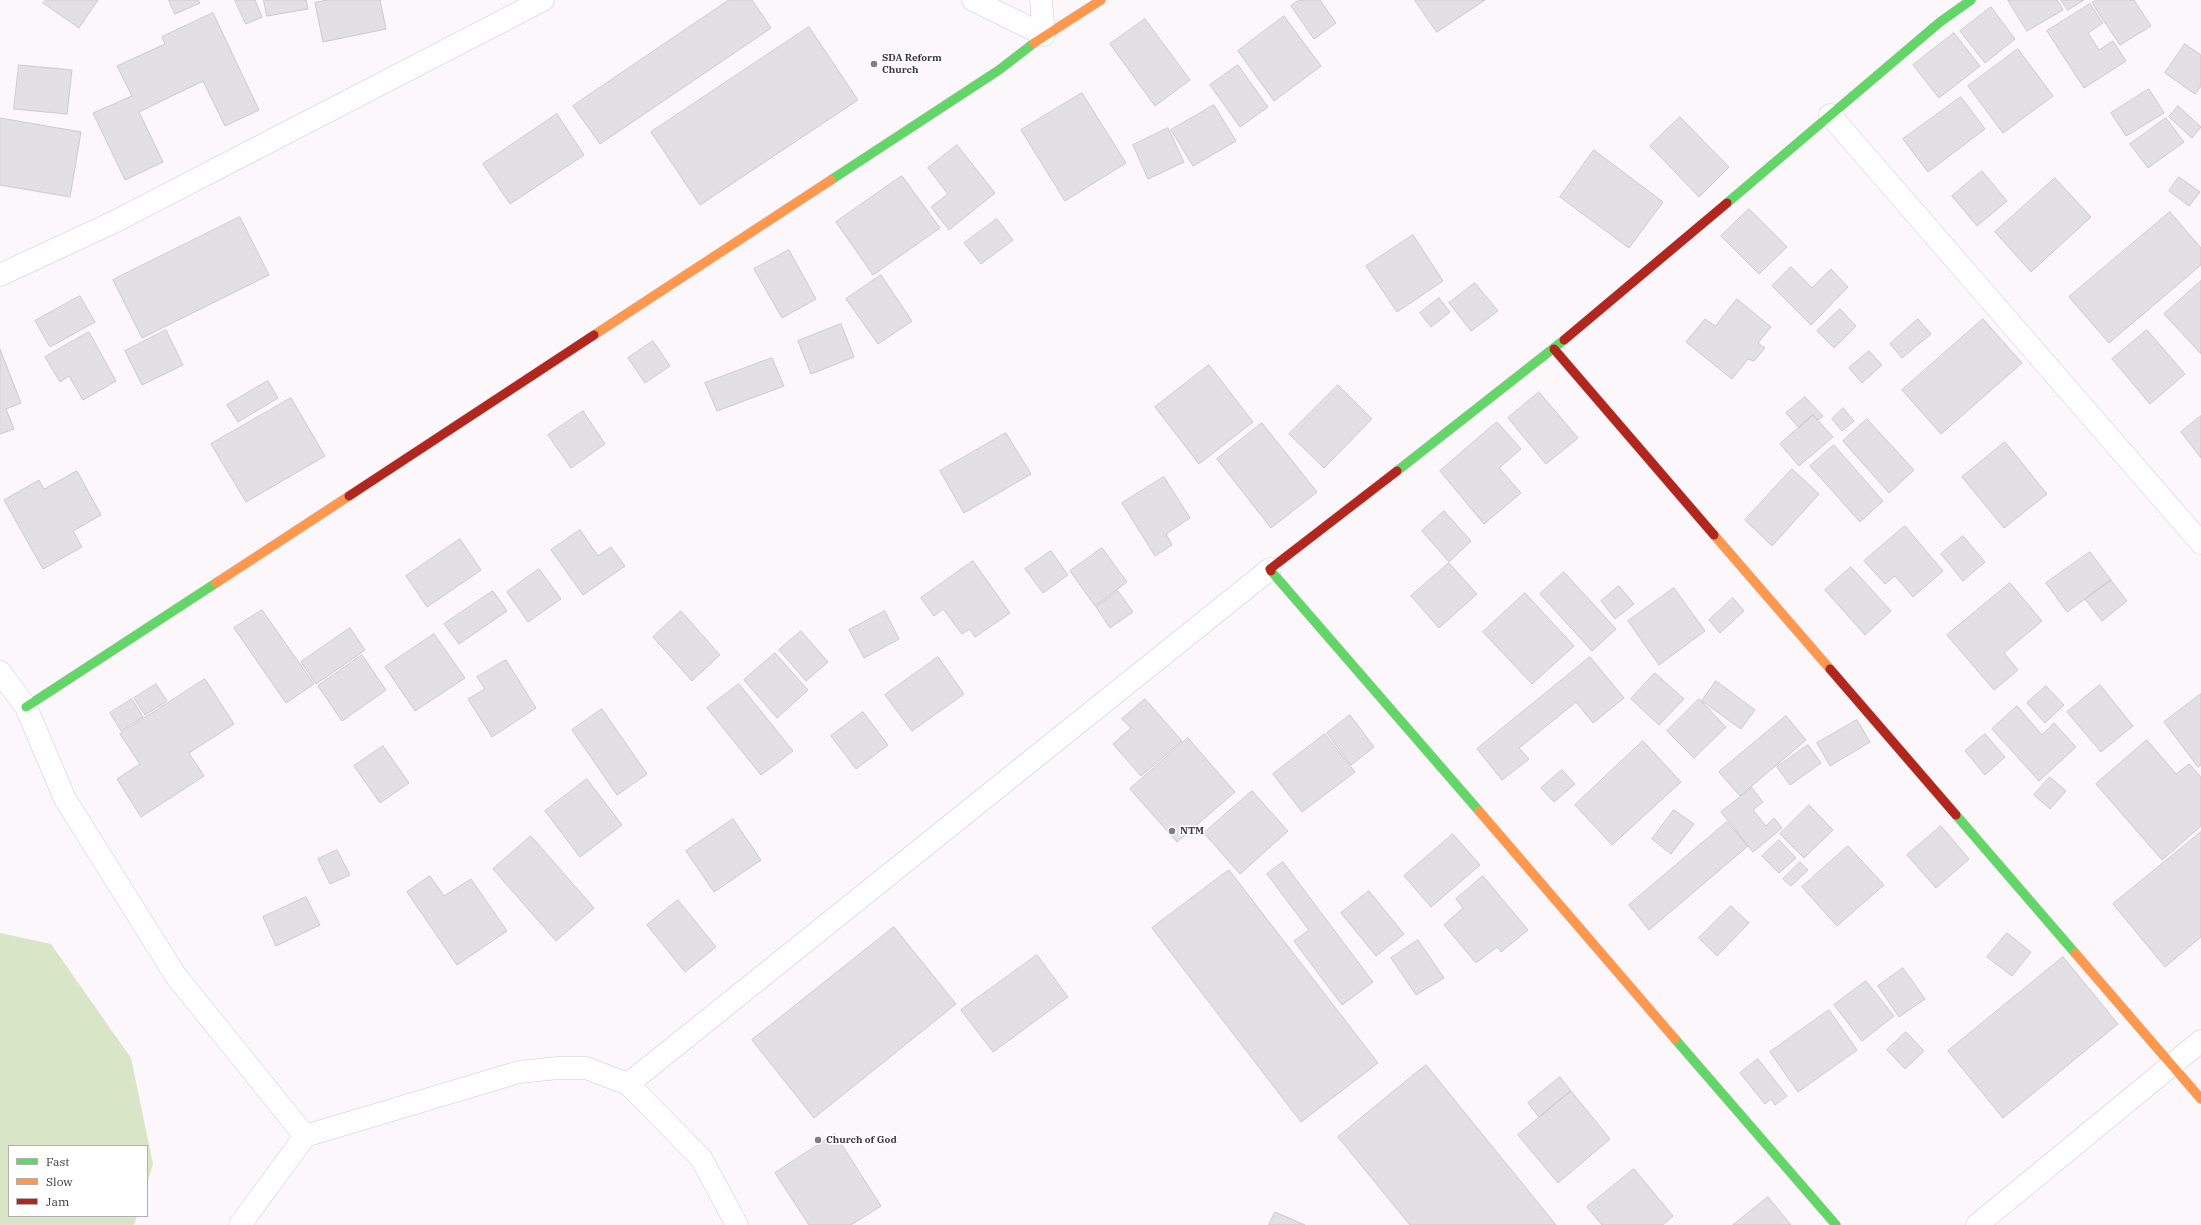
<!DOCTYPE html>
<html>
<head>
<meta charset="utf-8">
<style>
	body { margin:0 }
	#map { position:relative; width:2201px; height:1225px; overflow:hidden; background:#fbf7fb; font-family:"IBM Plex Serif",serif }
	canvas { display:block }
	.legend { position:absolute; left:8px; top:1145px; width:140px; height:72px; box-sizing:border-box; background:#fff; border:1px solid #b1b0b1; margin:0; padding:5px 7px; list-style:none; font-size:12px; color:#3d3a3d }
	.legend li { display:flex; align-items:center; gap:8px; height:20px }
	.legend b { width:20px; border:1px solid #b1b0b1 }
</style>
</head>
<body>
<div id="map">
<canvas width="2201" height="1225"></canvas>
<ul class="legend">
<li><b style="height:5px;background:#63d668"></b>Fast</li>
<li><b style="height:5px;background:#ff974d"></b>Slow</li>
<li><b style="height:5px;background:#b3261e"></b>Jam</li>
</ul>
</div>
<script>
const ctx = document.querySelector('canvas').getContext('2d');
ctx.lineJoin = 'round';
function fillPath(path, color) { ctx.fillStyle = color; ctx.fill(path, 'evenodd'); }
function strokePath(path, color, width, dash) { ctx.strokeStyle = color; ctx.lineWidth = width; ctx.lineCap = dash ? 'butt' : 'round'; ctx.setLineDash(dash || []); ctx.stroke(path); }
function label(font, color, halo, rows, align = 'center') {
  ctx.font = font + ' "IBM Plex Serif",serif'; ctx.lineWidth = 3; ctx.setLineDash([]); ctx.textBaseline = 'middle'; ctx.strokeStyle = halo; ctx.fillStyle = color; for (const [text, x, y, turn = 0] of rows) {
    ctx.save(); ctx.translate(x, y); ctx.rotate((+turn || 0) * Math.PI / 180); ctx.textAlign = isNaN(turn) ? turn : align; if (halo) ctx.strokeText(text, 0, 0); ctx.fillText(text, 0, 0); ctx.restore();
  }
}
fillPath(new Path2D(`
	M0,933L51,944L131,1058L153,1164L147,1184V1146H9V1216H137L134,1225H0Z`), '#d8e6c7');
const building = new Path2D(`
	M46,0H98L79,28L43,3Z
	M169,0H198L200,3L175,14Z
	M235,0H255L262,17L246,24Z
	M264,0H306L308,9L267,16Z
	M327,0H380L386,29L323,42L315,3Z
	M729,0H752L771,28L600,144L573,106Z
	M1299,0H1320L1336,23L1314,39L1291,6Z
	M1415,0H1485L1437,32Z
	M2008,0H2057L2063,10L2027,31Z
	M2061,0H2084L2068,10Z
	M2096,0H2134L2151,26L2120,45L2092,3Z
	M2090,4L2103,23L2088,33L2099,50L2113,41L2126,61L2084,88L2047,31Z
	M1991,7L2015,39L1985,63L1960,31Z
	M213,13L259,110L225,126L203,81L139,112L163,162L125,180L93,113L132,96L117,66L165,44L162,37Z
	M1284,16L1321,66L1274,101L1238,51Z
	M1145,19L1190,80L1155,106L1110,44Z
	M809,27L858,100L700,205L651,132Z
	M1954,33L1980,66L1939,98L1913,65Z
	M2185,44L2201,55V86L2195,94L2165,73Z
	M2018,49L2053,96L2003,133L1968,86Z
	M19,65L72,70L67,114L14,109Z
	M1238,65L1268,107L1240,127L1210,85Z
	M2149,89L2164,113L2126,136L2111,113Z
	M1082,93L1126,163L1065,201L1021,130Z
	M1961,97L1985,129L1928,172L1903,139Z
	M1214,105L1236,141L1193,166L1171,130Z
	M2178,106L2201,127L2192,138L2169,117Z
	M557,114L584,155L510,204L483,164Z
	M1680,117L1729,167L1699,197L1650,146Z
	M0,118L81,132L70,197L0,185Z
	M2166,118L2184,142L2148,168L2130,144Z
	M1168,128L1184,162L1148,179L1133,145Z
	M957,145L995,193L949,230L931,207L948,194L928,168Z
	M1594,150L1663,202L1629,248L1560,197Z
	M1982,171L2007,201L1977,226L1952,196Z
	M902,176L940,228L873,275L836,222Z
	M2179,177L2200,192L2189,206L2169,191Z
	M2055,178L2091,217L2031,272L1995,232Z
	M1749,209L1787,247L1759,274L1721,236Z
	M2170,212L2201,248V265L2109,343L2069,297Z
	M240,217L269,275L142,338L113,280Z
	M997,219L1013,240L981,264L964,243Z
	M1413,235L1443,281L1397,312L1366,266Z
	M789,250L816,299L782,318L754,269Z
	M1791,267L1812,288L1831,269L1848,287L1811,325L1772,286Z
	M881,275L912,321L878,344L846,299Z
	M2201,281V354L2164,314Z
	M1475,283L1498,311L1471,331L1449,303Z
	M80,296L95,322L50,347L35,321Z
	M1439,298L1450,312L1431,327L1420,313Z
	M1737,299L1771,327L1758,343L1765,348L1754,361L1748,359L1732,379L1686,342L1705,319L1715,326Z
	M1840,309L1856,326L1834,348L1817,331Z
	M1918,319L1931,334L1902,358L1890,344Z
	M1983,319L2022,363L1941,434L1902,390Z
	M841,324L854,357L811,374L798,341Z
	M166,330L183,365L142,385L125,351Z
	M2147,330L2185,374L2150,404L2112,359Z
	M89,332L116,381L83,400L69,376L60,382L45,357Z
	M653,341L670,366L645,383L628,358Z
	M0,349L21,403L6,409L14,429L0,434Z
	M1869,351L1882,365L1862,383L1849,368Z
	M772,358L784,386L717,411L705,383Z
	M1209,365L1253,422L1199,464L1155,407Z
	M268,381L278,398L238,422L227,405Z
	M1338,385L1372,419L1324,468L1289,434Z
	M1539,392L1578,438L1546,464L1508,418Z
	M1805,397L1823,416L1818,420L1813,415L1799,428L1786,413Z
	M291,398L325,456L246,502L211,444Z
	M1843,408L1854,421L1842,431L1832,419Z
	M583,411L605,444L571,468L548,435Z
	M1813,415L1833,437L1799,466L1780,444Z
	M2201,416V458L2181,432Z
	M1867,419L1914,470L1889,493L1843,441Z
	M1497,422L1521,449L1499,468L1521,493L1484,524L1440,471Z
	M1262,423L1317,492L1271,528L1217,459Z
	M1006,433L1031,474L964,513L940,471Z
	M2005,442L2047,494L2004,528L1962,477Z
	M1834,445L1883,501L1860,522L1810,466Z
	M1792,469L1819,494L1772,546L1745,520Z
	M77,471L101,515L73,531L82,547L43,569L4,500L39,480L44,489Z
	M1164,477L1190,518L1166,534L1172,545L1155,556L1122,503Z
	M1444,511L1471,541L1449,562L1422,531Z
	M1905,526L1943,571L1913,597L1895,576L1885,584L1864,561Z
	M580,530L598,556L611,547L625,566L583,595L551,550Z
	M1963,536L1985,562L1963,581L1941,554Z
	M460,539L481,570L427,607L406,576Z
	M1102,548L1127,582L1095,606L1070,571Z
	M1051,551L1068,575L1043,593L1025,569Z
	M2090,552L2111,580L2067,612L2046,583Z
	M973,561L1010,613L975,637L970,629L962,634L943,609L934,616L921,598Z
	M1449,563L1477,594L1439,628L1411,596Z
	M1851,567L1891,611L1865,635L1825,590Z
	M539,569L561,599L528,622L507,592Z
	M1564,572L1616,629L1592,651L1540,594Z
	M2111,580L2127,601L2102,621L2085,599Z
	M2010,583L2042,621L2004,653L2018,670L1994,690L1947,635Z
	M1619,586L1634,604L1615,619L1601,601Z
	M1674,588L1705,631L1659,665L1628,621Z
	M493,591L507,611L459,644L444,624Z
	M1118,591L1133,612L1110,628L1096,607Z
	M1525,593L1574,646L1532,684L1483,632Z
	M1733,598L1744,611L1720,633L1709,620Z
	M262,610L314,684L286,703L234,628Z
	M681,611L720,655L692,681L653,637Z
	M885,611L899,639L864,658L849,630Z
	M350,628L365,650L316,684L301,662Z
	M801,631L828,662L806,681L779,650Z
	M434,634L465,678L415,711L385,667Z
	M775,653L808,690L777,718L744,680Z
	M362,655L386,690L342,721L318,686Z
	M938,657L964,694L912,731L885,695Z
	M1590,657L1624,698L1593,723L1576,702L1519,748L1529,759L1502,780L1477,749Z
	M506,660L536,708L492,737L468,699L485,689L477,677Z
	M1655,673L1684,699L1659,725L1631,699Z
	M205,679L234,724L189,753L204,776L141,817L117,779L140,764L120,734Z
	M1716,681L1755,710L1741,729L1702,701Z
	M156,684L167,701L145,715L134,698Z
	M739,684L793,751L761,775L707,708Z
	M2100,685L2133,726L2101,752L2067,712Z
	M2046,686L2064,705L2045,723L2027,703Z
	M2201,694V765L2198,767L2164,722Z
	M132,699L143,717L121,731L110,713Z
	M1145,699L1182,741L1141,776L1113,744L1131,728L1122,719Z
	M1699,699L1726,727L1694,758L1667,731Z
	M2017,706L2042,735L2054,723L2076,747L2039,781L1992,729Z
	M602,709L647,774L617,795L572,730Z
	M863,712L888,745L856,769L831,736Z
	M1350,715L1374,747L1351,765L1327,733Z
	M1786,716L1806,740L1740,796L1719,772Z
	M1857,720L1870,742L1830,766L1817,743Z
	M1325,734L1355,772L1302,812L1273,774Z
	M1985,734L2005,757L1985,775L1965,751Z
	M1188,738L1235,792L1177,842L1130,789Z
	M2147,740L2176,774L2189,764L2201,777V826L2162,860L2096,784Z
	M1643,741L1681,782L1612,845L1575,805Z
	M1808,745L1821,763L1790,785L1777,767Z
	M383,746L409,783L380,803L354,766Z
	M1562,770L1575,784L1554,802L1541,788Z
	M2050,777L2066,791L2050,809L2034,795Z
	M587,779L622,825L580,857L545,811Z
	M1752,788L1763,802L1753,810L1766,826L1774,818L1782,828L1753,852L1721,812Z
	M1252,791L1288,831L1240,874L1204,833Z
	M1809,805L1833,830L1804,858L1780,834Z
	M1674,810L1694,824L1671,854L1652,839Z
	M733,819L761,860L714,892L686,851Z
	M1727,822L1748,846L1649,930L1629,905Z
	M1941,826L1969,859L1936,888L1907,855Z
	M2201,832V937L2165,967L2113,904Z
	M1453,834L1480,865L1431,907L1404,876Z
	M531,836L594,908L556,941L493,869Z
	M1779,840L1796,858L1779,873L1762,856Z
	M1848,846L1884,885L1837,926L1802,887Z
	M337,850L350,875L330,884L318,859Z
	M1283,862L1373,982L1342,1005L1294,941L1309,930L1267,874Z
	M1800,862L1808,870L1791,886L1783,879Z
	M1229,870L1378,1063L1301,1122L1152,928Z
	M430,876L444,896L471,879L507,931L457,965L407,892Z
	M1483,876L1528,930L1501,952L1497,947L1476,963L1444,925L1463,908L1456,899Z
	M1369,891L1404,934L1376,956L1341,913Z
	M306,897L320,925L276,946L263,917Z
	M678,900L716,947L685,972L647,925Z
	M1731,906L1749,923L1717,956L1699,938Z
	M894,927L956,1004L814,1118L752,1040Z
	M2007,933L2031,952L2012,976L1987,957Z
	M1418,940L1444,978L1416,995L1391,958Z
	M1037,955L1068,997L993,1052L961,1010Z
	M2063,957L2118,1024L2003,1118L1948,1051Z
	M1903,968L1925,999L1899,1017L1878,986Z
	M1866,981L1894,1016L1862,1041L1834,1005Z
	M1829,1010L1857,1050L1798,1092L1770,1052Z
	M1906,1032L1924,1051L1905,1069L1887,1050Z
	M1758,1059L1787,1096L1775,1105L1771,1099L1765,1104L1740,1073Z
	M1426,1065L1556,1225H1410L1338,1137Z
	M1560,1077L1571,1091L1539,1117L1528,1103Z
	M1571,1091L1610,1139L1558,1183L1518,1135Z
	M835,1134L881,1206L851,1225H809L775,1173Z
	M1634,1169L1673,1216L1663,1225H1602L1587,1207Z
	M1768,1197L1791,1225H1733Z
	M1275,1212L1305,1225H1269Z`);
fillPath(building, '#e3e0e3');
strokePath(building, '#cbc9cc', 1);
const street = new Path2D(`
	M973,0L1044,35
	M1041,0L1044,35
	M1830,115L2201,543
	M0,275L114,222L543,0
	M0,672L26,707L65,799L176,976L305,1136
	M628,1084L1270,569
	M240,1225L305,1136L519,1072L558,1068H586L628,1084L701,1158L737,1225
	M1977,1225L2201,1041`);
const fast = new Path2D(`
	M831,180L999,70L1034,43
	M1727,203L1940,22L1971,0
	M1397,471L1564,340
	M1271,571L1479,811
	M26,707L216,583
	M1956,815L2075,953
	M1675,1039L1836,1225`);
const slow = new Path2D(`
	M1034,43L1101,0
	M594,335L831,180
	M1714,535L1830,669
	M216,583L349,496
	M1479,811L1675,1039
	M2075,953L2201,1099`);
const jam = new Path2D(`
	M1564,340L1727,203
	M1554,349L1714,535
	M349,496L594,335
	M1271,571L1270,569L1397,471
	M1830,669L1956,815`);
strokePath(street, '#cfcccf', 23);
strokePath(fast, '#cfcccf', 10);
strokePath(slow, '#cfcccf', 10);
strokePath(jam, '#cfcccf', 10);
strokePath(street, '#fefefe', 22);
strokePath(fast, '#63d668', 9);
strokePath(slow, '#ff974d', 9);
strokePath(jam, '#b3261e', 9);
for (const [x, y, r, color] of [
	[874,64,4,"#807c80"],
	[1172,831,4,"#807c80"],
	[818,1140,4,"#807c80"]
]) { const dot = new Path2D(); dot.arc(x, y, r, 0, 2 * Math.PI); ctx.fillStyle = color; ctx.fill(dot); strokePath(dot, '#fff', 1.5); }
label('bold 10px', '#3d3a3d', '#fff', [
	["SDA Reform",882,58],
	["Church",882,70],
	["NTM",1180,831],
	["Church of God",826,1140]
], 'left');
</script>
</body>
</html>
